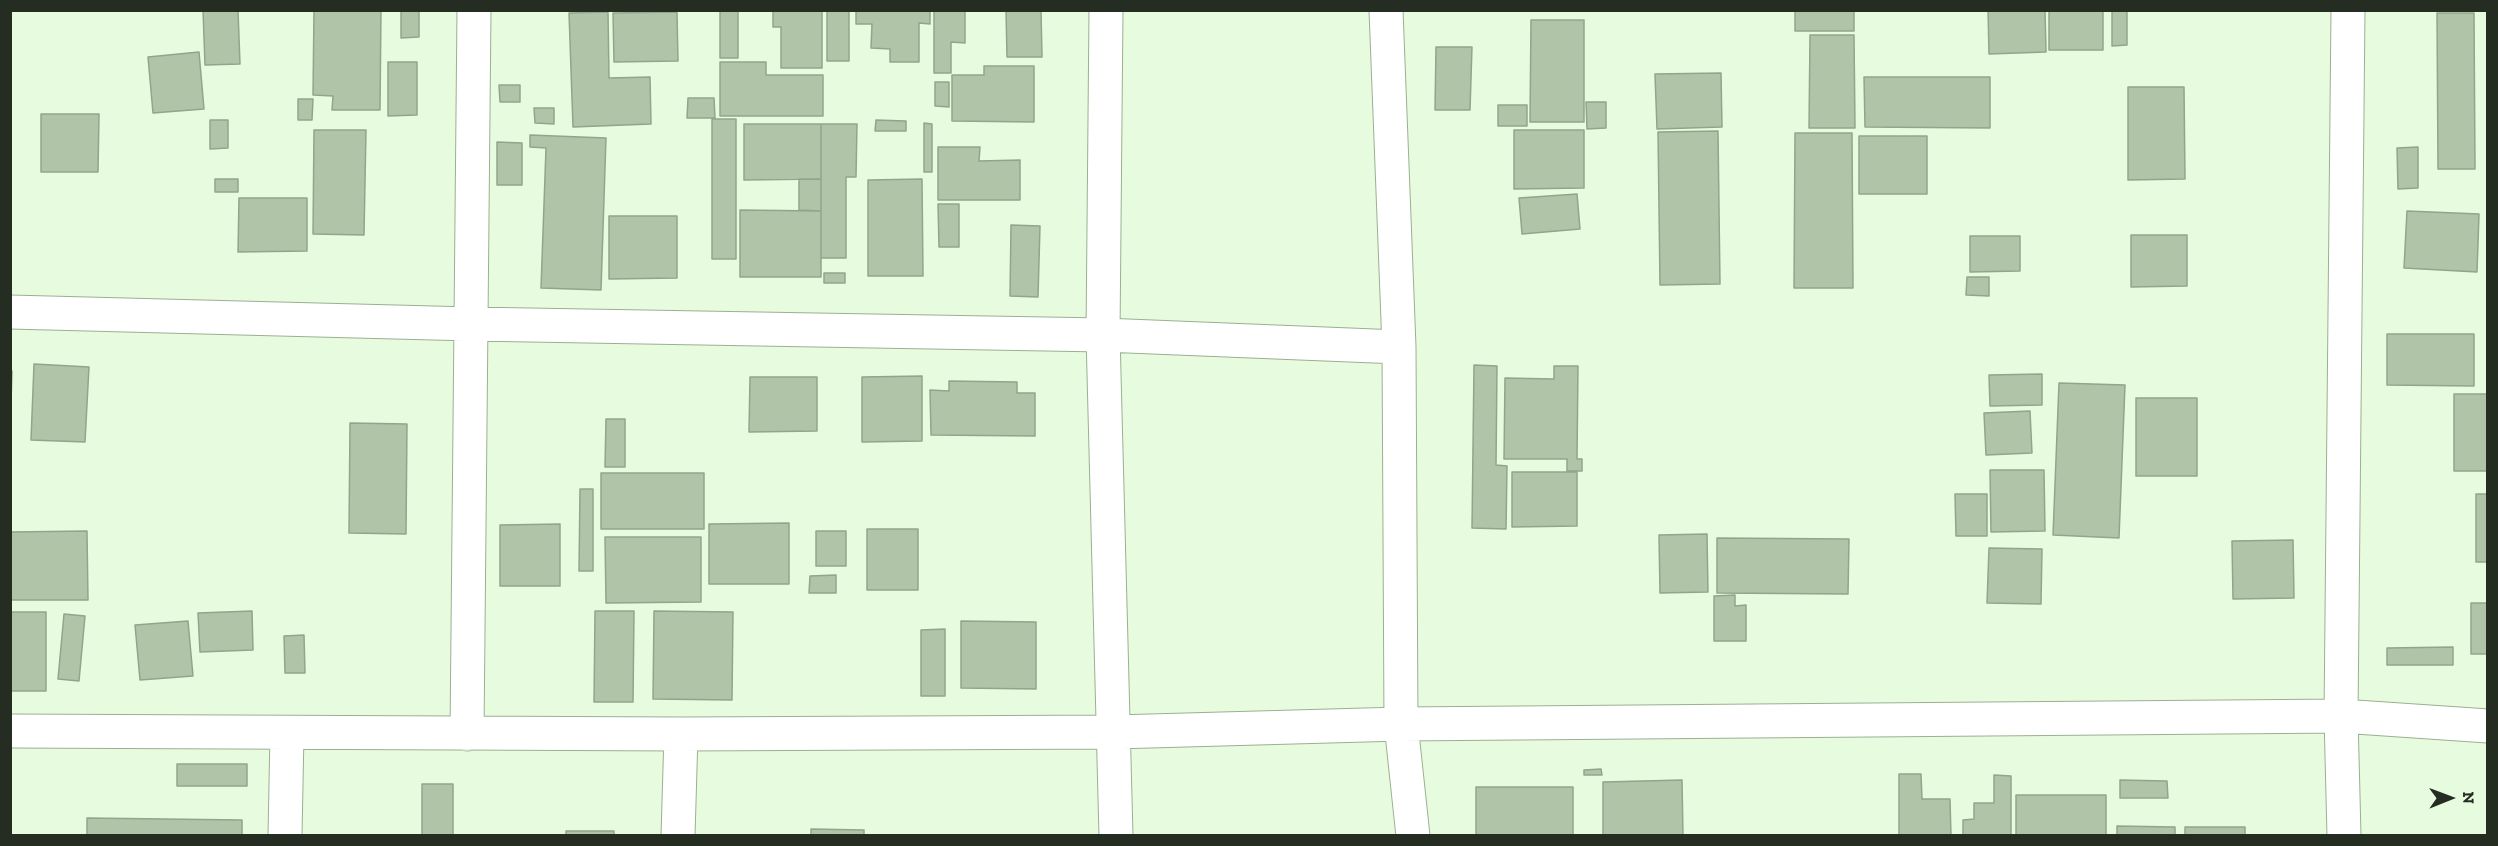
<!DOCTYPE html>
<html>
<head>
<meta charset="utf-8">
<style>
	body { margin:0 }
	#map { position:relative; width:2498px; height:846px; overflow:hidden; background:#e7fcdf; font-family:"Zilla Slab",serif }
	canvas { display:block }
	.frame { position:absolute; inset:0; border:12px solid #252d22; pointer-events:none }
	.north { position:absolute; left:2420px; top:768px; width:60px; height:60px; -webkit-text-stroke:4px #e7fcdf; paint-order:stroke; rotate:89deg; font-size:16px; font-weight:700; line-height:24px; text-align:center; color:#252d22 }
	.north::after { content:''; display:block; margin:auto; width:21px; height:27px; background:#252d22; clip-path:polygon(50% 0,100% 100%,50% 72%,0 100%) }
</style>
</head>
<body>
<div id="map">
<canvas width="2498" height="846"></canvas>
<div class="frame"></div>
<div class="north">N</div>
</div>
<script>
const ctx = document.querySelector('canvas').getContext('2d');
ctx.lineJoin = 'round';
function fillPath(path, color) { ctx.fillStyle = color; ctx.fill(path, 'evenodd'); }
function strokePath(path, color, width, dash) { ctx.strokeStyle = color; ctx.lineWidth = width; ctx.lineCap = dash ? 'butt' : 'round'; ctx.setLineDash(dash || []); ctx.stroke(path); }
const building = new Path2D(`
	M203,10H238L240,64L205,65Z
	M314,10H381L380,110H332L333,96L313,95Z
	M401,10H419V37L401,38Z
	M720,10H738V58H720Z
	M773,10H822V68H781V27H773Z
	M827,10H849V61H827Z
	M856,10H930V24L919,23V62H890V49L871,48L872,24H856Z
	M934,10H965V43L951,42V73H934Z
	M1006,10H1041L1042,57H1007Z
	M1795,10H1854V31H1795Z
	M1988,10H2045L2046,52L1989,54Z
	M2049,10H2103V50H2049Z
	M2112,10H2127V45L2112,46Z
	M608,12L609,78L650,77L651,124L573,127L569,13Z
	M677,12L678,61L614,62L613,13Z
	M2437,13H2474L2475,169H2438Z
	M1531,20H1584V122H1530Z
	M1810,35H1854L1855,128H1809Z
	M1436,47H1472L1470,110H1435Z
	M199,52L204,109L153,113L148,57Z
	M388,62H417V115L388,116Z
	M720,62H766V75H823V116H720Z
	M984,66H1034V122L952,121V75H984Z
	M1721,73L1722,127L1657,129L1655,74Z
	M1864,77H1990V128L1865,127Z
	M935,82H949V107L935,106Z
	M499,85H520V102H500Z
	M2128,87H2184L2185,179L2128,180Z
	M688,98H714L715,118H687Z
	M298,99H313L312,120H298Z
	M1586,102H1606V128L1587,129Z
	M1498,105H1527V126H1498Z
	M534,108H554V124L535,123Z
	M41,114H99L98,172H41Z
	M712,119H736V259H712Z
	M210,120H228V148L210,149Z
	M876,120L906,121V131H875Z
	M924,123L932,124V172H924Z
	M744,124H821V179L744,180Z
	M821,124H857L856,177H846V258H821Z
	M314,130H366L364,235L313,234Z
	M1514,130H1584V188L1514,189Z
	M1718,131L1720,284L1660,285L1658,132Z
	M1795,133H1852L1853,288H1794Z
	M530,135L606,138L601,290L541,288L546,148L530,147Z
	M1859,136H1927V194H1859Z
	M497,142L522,143V185H497Z
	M938,147H980L979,161L1020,160V200H938Z
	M2418,147V188L2398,189L2397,148Z
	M215,179H238V192H215Z
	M799,179H821V211L799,210Z
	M922,179L923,276H868V180Z
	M1577,194L1580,229L1522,234L1519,198Z
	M239,198H307V251L238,252Z
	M938,204H959V247H939Z
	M740,210L821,211V277H740Z
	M2407,211L2479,214L2477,272L2404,268Z
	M609,216H677V278L609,279Z
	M1011,225L1040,226L1038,297L1010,296Z
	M2131,235H2187V286L2131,287Z
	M1970,236H2020V271L1970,272Z
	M824,273H845V283H824Z
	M1967,277H1989V296L1966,295Z
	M2387,334H2474V386L2387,385Z
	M34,364L89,367L85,442L31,440Z
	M1474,365L1497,366L1496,465L1507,466L1506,529L1472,528Z
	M1554,366H1578L1577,459H1582V471H1567V459H1504L1505,378L1554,379Z
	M10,371H12L10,435Z
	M2042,374V405L1990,406L1989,375Z
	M922,376V441L862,442V377Z
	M750,377H817V431L749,432Z
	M949,381L1017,382V393H1035V436L931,435L930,390L949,391Z
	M2059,383L2125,385L2119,538L2053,535Z
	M2454,394H2488V471H2454Z
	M2136,398H2197V476H2136Z
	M2030,411L2032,453L1986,455L1984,413Z
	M606,419H625V467H605Z
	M350,423L407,424L406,534L349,533Z
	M1990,470H2044L2045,531L1991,532Z
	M1512,472H1577V526L1512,527Z
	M601,473H704V529H601Z
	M580,489H593V571H579Z
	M1955,494H1987V536H1956Z
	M2476,494H2488V562H2476Z
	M789,523V584H709V524Z
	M560,524V586H500V525Z
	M867,529H918V590H867Z
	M87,531L88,600H10V532Z
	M816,531H846V566H816Z
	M1707,534L1708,592L1660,593L1659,535Z
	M605,537H701V602L606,603Z
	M1717,538L1849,539L1848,594L1717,593Z
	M2293,540L2294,598L2233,599L2232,541Z
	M1989,548L2042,549L2041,604L1987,603Z
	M836,575V593H809L810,576Z
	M1735,595V606L1746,605V641H1714V596Z
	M2471,603H2488V654H2471Z
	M252,611L253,650L200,652L198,613Z
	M595,611H634L633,702H594Z
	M654,611L733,612L732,700L653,699Z
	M10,612H46V691H10Z
	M64,614L85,616L79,681L58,679Z
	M188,621L193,676L140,680L135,625Z
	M961,621L1036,622V689L961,688Z
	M945,629V696H921V630Z
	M304,635L305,673H285L284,636Z
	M2453,647V665H2387V648Z
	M177,764H247V786H177Z
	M1601,769L1602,775H1584V770Z
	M1899,774H1921L1922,799H1950L1951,836H1899Z
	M1994,775L2011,776V836H1963V820L1974,819V803H1994Z
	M1682,780L1683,836H1603V782Z
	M2120,780L2167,781L2168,798H2120Z
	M422,784H453V836H422Z
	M1476,787H1573V836H1476Z
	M2016,795H2106V836H2016Z
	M87,818L242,820V836H87Z
	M2117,826L2175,827V836H2117Z
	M2185,827H2245V836H2185Z
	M811,829L864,830V836H811Z
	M566,831H614V836H566Z`);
fillPath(building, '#b0c4a8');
strokePath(building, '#92a58a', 1.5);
const minor = new Path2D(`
	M1106,10L1103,335L1116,836
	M1386,10L1399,347L1401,724L1413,836
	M10,312L472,324L1103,335L1399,347
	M10,731L681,734L1114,732L1401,724L2341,716L2488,726
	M467,734L474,10
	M285,836L287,733
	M678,836L681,734
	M2344,836L2341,716L2348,10`);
strokePath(minor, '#9baf93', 35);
strokePath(minor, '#fff', 33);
</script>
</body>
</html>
